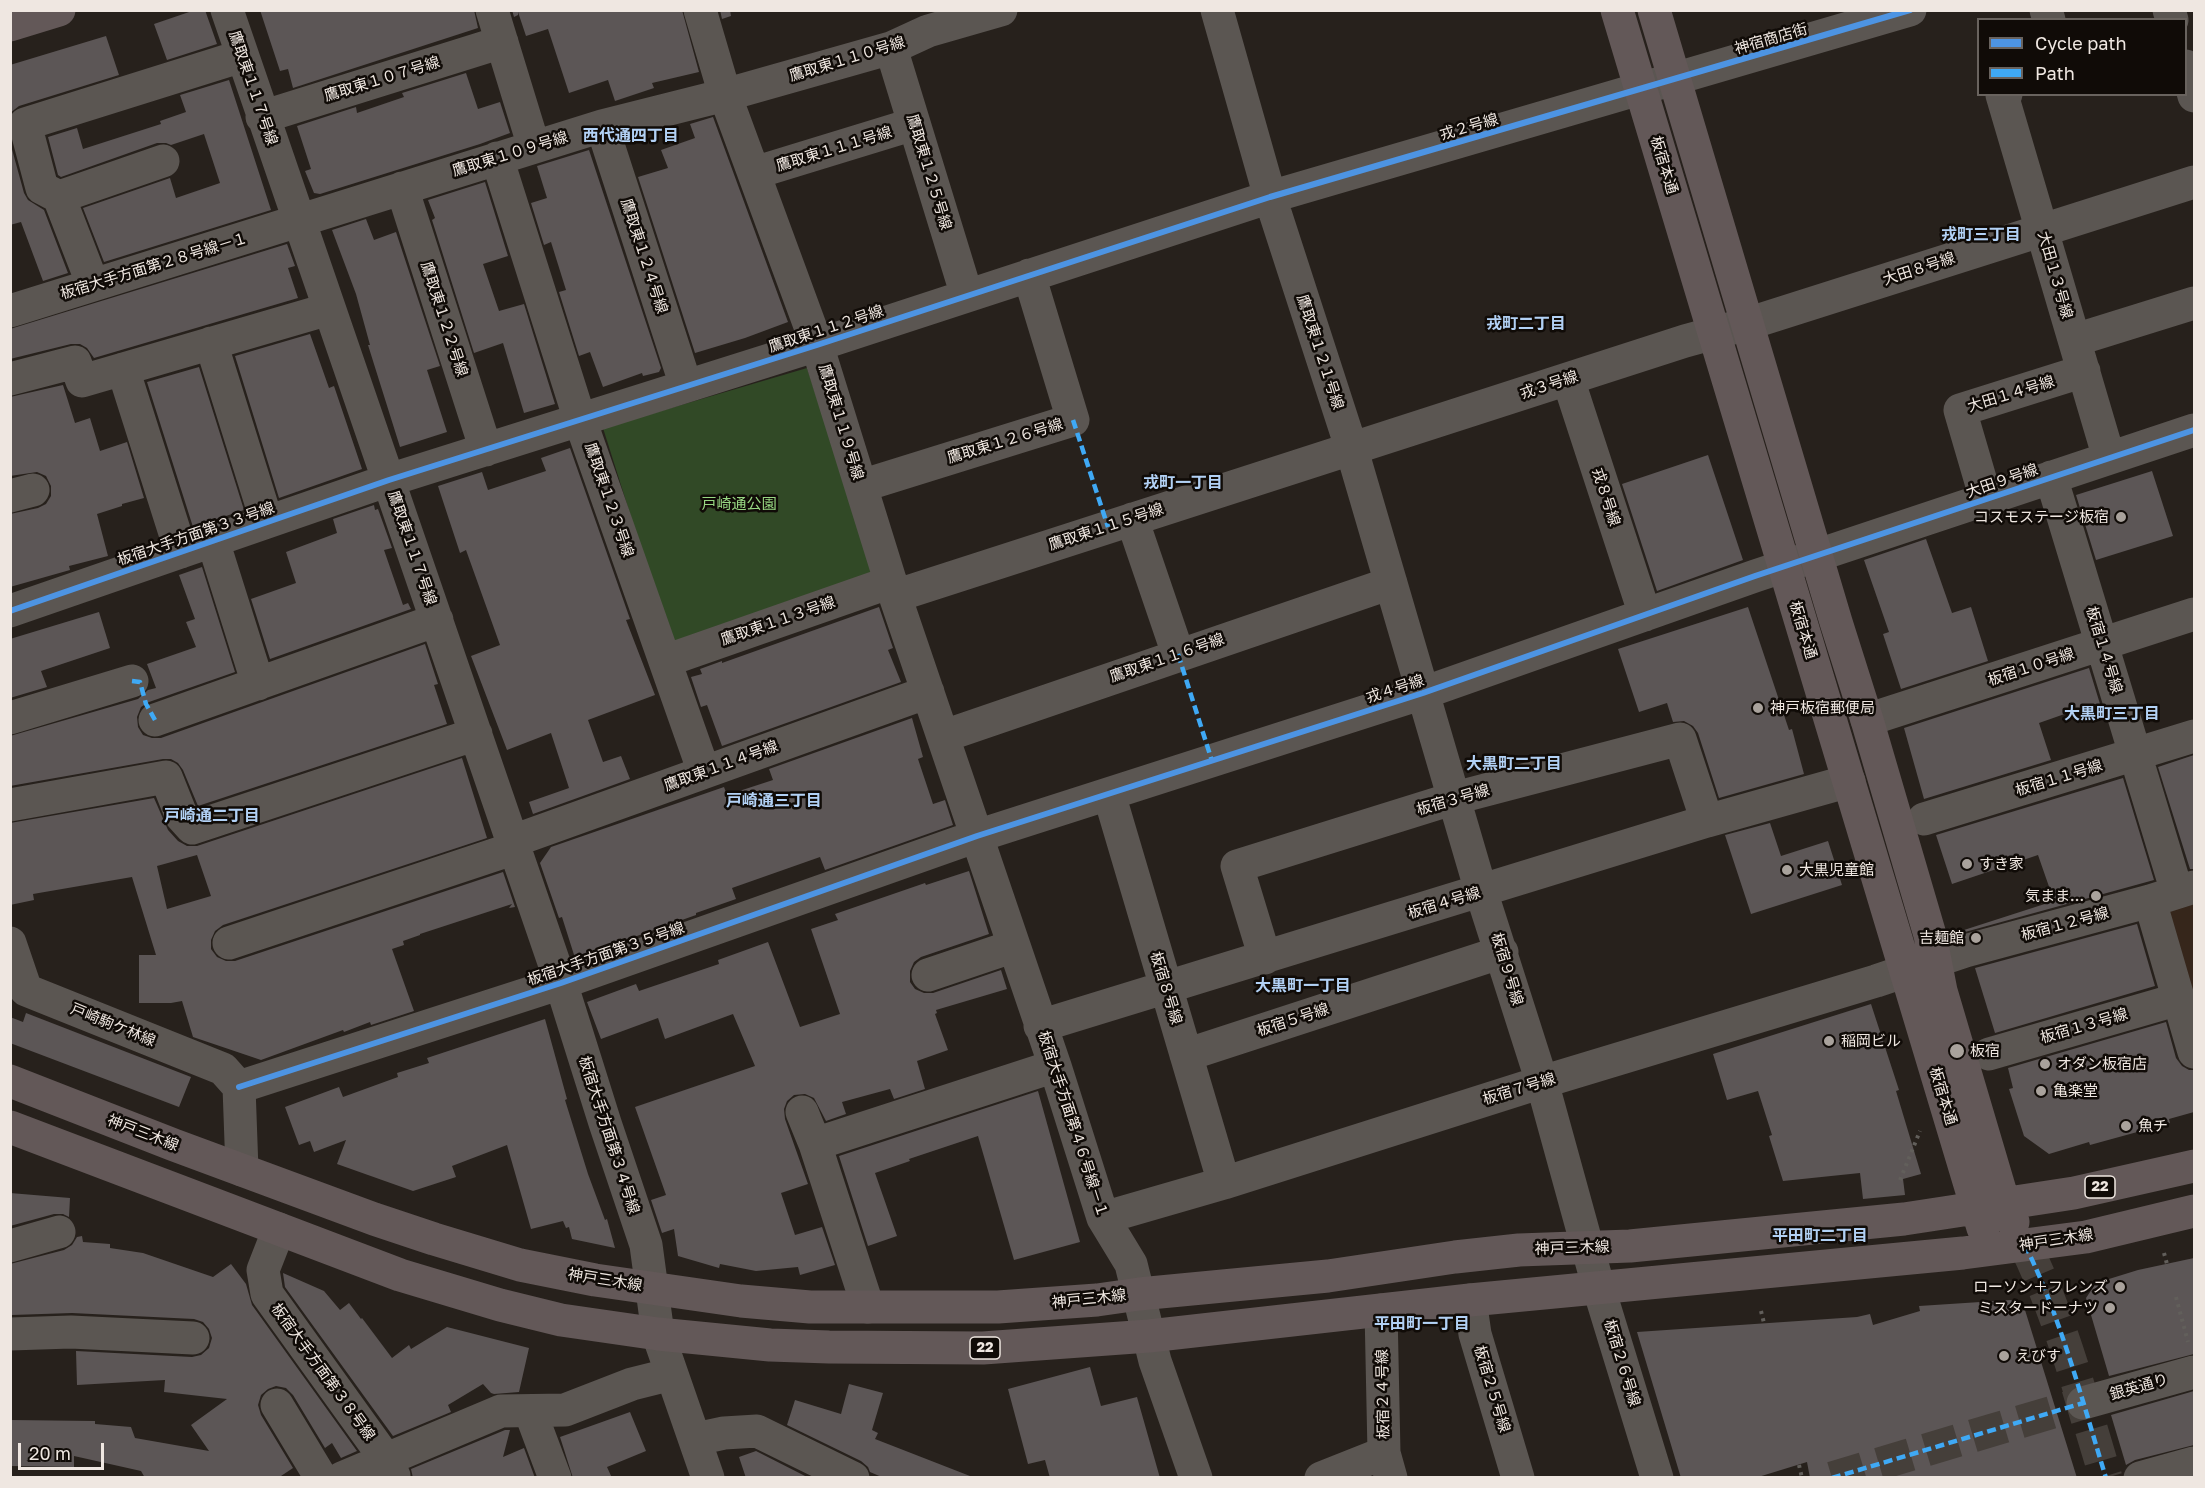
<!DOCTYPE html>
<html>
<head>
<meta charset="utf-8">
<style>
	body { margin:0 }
	#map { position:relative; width:2205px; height:1488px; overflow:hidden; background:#27211c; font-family:"Golos Text",sans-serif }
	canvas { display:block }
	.frame { position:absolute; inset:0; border:12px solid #efe7e1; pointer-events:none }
	.legend { position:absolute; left:1977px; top:18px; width:210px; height:78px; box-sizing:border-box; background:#100b07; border:2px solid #69635e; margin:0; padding:8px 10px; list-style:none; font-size:18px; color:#efe7e1 }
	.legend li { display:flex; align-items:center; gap:12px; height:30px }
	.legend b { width:30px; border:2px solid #69635e }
	.scale { position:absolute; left:18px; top:1443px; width:86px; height:27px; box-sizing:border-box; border:3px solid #efe7e1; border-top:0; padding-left:8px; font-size:18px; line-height:21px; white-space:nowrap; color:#efe7e1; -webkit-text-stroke:4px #100b07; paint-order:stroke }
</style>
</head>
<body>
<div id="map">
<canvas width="2205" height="1488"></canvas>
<div class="frame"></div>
<ul class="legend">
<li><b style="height:8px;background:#4d94e3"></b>Cycle path</li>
<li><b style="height:8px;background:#3fa9f5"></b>Path</li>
</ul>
<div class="scale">20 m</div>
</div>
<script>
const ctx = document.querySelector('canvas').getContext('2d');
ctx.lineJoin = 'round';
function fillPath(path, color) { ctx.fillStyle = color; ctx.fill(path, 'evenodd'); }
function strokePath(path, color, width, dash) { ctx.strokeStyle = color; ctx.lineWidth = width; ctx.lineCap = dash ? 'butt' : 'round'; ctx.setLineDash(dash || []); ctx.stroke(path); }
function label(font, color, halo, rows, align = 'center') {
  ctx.font = font + ' "Golos Text","Noto Sans JP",sans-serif'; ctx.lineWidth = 5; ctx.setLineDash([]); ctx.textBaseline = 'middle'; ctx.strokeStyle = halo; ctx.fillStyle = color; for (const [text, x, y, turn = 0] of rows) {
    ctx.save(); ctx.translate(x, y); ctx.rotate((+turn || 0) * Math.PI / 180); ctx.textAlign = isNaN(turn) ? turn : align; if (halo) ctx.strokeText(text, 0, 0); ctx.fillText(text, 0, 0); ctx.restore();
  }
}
fillPath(new Path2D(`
	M2194,893V1030L2156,905Z`), '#36261b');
fillPath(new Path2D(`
	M807,368L877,580L672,647L603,428Z`), '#314926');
fillPath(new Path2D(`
	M195,10H205L217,44L167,60L154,24Z
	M260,10H474L478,28L293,88L288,69L280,71Z
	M512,10H682L699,72L652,83L654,88L615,101L608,80L569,93L548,29L526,36L518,12V15L514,17Z
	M720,10H730L731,16L722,19Z
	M106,36L119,75L19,106L10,113V65Z
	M466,73L478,109L500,102L510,133L480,144L320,194L314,193L305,171L311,169L297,126L356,107L357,113L404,97L402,93Z
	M229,80L271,210L104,262L83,208L170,178L176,198L220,183L204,134L171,145L166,143H157L61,177L58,175L48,137L77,128L83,149L161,124L160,121L186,112L180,95Z
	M713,117L788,322L745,338L695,353L638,177L668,168L661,150L695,138L690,124Z
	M10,142L24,193L28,200L44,210L68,273L43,281L21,222L10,225Z
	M589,150L661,368L659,372L643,376L642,373L603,387L590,352L579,356L559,292L566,290L551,242L544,245L531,203L547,198L537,166Z
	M485,182L508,256L483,264L499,311L524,304L555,404L524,413L503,343L474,353L432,220L435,218L428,200Z
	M366,219L374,240L396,232L440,366L427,370L447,432L400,447L368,345H370L356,294L332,230Z
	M287,244L295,266L288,268L298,298L94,358L87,348L80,344H71L10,359V329Z
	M310,334L329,388L334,386L362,469L279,498L235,356Z
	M199,367L244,510L193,527L147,382Z
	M63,385L75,423L90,418L100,451L127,442L144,498L122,504V506L97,514L108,556L69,566L70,570L10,587V514L38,508L46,504L51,496V486L46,476L37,472L10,476V397Z
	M570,448L630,619L626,620L655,695L588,720L603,762L621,756L630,779L533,814L529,802L569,788L551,733L507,750L471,656L500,645L466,550L460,553L438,486L482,472L488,490L546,471L541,458Z
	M1708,455L1743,560L1657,591L1622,484Z
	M2152,471L2173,536L2096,560L2076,495Z
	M374,505L375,510L378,509L392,548L384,550L403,605L408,603L411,609L270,659L251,599L296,583L286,552L337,533L333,519Z
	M1926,539L1952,613L1971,607L1988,661L1901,689L1883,634L1889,632L1864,560Z
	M202,567L235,672L149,702L141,707L137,717L138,727L143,735L152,738H161L425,644L438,684L434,685L447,724L198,806L183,770L178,763L171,759H163L10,786V736L138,699L148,690L156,688L147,664L196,647L186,622L195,619L179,575Z
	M879,607L893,648L888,650L901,682L722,746L707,705L701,707L691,677L702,674L700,669L722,661V663Z
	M1748,607L1789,730L1792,729L1804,774L1719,798L1698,733L1693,726L1684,721L1673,722L1667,703L1639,712L1618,649Z
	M99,612L110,648L41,671L47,687L10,698V639Z
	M2089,668L2100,704L2094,706L2093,704L2039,723L2051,760L1924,799L1904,728Z
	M912,718L923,757L918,759L933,804L945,800L953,825L825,870L820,857L732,888L736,899L696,913V915L575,958L562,917L559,918L540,863L551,847L724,787L727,795L773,780L769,769Z
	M2194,755V869H2190L2158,767Z
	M462,758L487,838L223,925L215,931L211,940V949L217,957L226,961H235L503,872L515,907L509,908L512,904L420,934V935L403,941L404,945L392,949L414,1011L371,1025L370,1022L344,1032L343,1030L261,1060L193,1037L182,1001L171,1003H139V955H156L132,877L33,894L34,900L10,905V823L154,798L168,830L178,841L187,846H197ZM197,855L211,896L167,909L157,866Z
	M2123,778L2154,880L1965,932L1964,930L2054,901L2038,855L1952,884L1936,835Z
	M1770,823L1781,856L1828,841L1842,885L1751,914L1725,835Z
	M969,871L989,934L921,957L914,962L910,971V982L915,989L924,993H933L1001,970L1007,989L936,1010L937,1013L935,1014L948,1050L917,1061L925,1089L894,1099L890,1089L842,1102L846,1114L826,1121L814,1098L805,1094L794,1095L787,1101L784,1109L785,1119L808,1184L781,1193L795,1235L822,1227L835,1265L800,1275L798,1267L756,1271L720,1264L719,1268L678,1256L674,1229L662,1233L651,1200L666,1195L635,1107L755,1066L733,1014L665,1039L658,1018L601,1039L587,1002L636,984L639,991L719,964L718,960L768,942L800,1027L840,1014L811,929L838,920L835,914L925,883L926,885Z
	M2137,924L2155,986L1995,1033L1975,968Z
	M1871,1004L1899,1090L1896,1091L1921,1174L1903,1179L1905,1195L1863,1199L1860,1173L1783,1181L1769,1136L1772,1135L1758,1091L1727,1100L1713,1054Z
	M26,1013L191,1077L179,1107L10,1043V1017L23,1022Z
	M545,1019L567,1099L565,1100L588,1174L605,1220L607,1219L615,1248L572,1239L569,1227L566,1228L563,1221L531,1229L507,1145L452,1166L456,1177L413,1191L337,1164L346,1140L314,1152L310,1141L299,1145L285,1107L339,1087L343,1097L398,1077L397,1073L429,1063L427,1058Z
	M2166,1022L2176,1058L2182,1066L2189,1070H2194V1112L2169,1119L2170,1123L2090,1145L2089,1142L2049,1154L2024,1136L2009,1089L2013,1088L2008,1068Z
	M1038,1091L1080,1242L1014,1260L978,1136L909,1159L910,1161L875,1173L897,1236L868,1246L839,1156Z
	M10,1193L70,1198L69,1217L63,1214H54L10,1226Z
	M82,1236L83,1242L110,1244V1248L143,1253L213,1277L231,1264L246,1284L252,1305L357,1451L341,1458L332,1443L325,1448L293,1395L286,1388L276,1386L268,1389L261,1395L258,1405L261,1415L293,1468L278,1478H145L141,1471L74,1456V1467L10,1466V1420L95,1421V1424L131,1427L135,1438L209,1451L191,1425L227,1399L164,1392L165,1380L77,1385L76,1351L192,1357L201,1355L209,1348L212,1338L209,1329L203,1322L194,1319L72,1313L12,1315L10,1264L64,1250L72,1245L77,1237Z
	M2194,1258V1354L2109,1376L2086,1298L2096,1283L2138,1270Z
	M283,1273L324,1291L340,1310L349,1303L361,1319L362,1318L392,1358L409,1345L411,1349L447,1327L529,1348L519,1392L494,1394L491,1393L483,1384L448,1405L451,1412L393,1436L285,1287Z
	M2011,1300L2025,1310L2077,1478H1810L1807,1462L1755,1478H1681L1637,1332L1857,1317L1870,1314L1873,1325L1920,1311L1919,1306Z
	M1090,1367L1101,1406L1137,1397L1160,1478H1050L1045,1460L1028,1464L1008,1389Z
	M849,1384L883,1393L872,1430L878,1433L875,1439L970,1476V1478H884L870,1472L868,1467L861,1461L787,1425L795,1400L841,1414Z
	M2194,1391V1445L2135,1460L2126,1465L2111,1415Z
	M630,1412L646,1451L607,1467L612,1478H573L560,1437Z
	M505,1430H510L503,1457L524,1448L535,1478H413L411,1469Z
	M756,1451L809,1478H746L739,1457Z`), '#5c5656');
strokePath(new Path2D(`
	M2025,1245C2061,1318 2082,1400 2106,1478
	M1832,1478L2083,1403`), '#453f3a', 33, [33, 16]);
strokePath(new Path2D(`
	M1900,1180L1920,1131
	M2164,1253L2167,1264
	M2176,1297L2188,1342
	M1761,1311L1764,1323
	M1799,1465L1802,1478`), '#625f5b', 4, [3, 4.5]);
strokePath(new Path2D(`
	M227,10L561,983L605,1123L646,1245L658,1334L708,1478
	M492,10L534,147
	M700,10L725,95L817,345L895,596L1055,1066L1103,1218L1131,1264L1155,1361L1196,1478
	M1217,10L1270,197L1351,447L1481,891L1542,1082L1599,1289L1657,1478
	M2046,10L2049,20
	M2169,10L2172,20
	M891,48L967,296
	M2186,66L2194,96
	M2006,94L2002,95L2109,458
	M262,117L502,42
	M602,126L686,386
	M497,158L580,420L704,772
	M754,173L914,124
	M402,188L486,450
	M59,197L42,188L25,124L242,56
	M93,285L59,197L163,161
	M10,311L602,126L725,95L891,48L928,31L1001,10
	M2075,340L2194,303
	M211,343L267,522
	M123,369L181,552
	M10,379L75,362L82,381L329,309
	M1568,379L1645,615
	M2051,477L2177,892
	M861,486L1073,420L1029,275
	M10,496L33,490
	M1986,499L1960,410L2084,371
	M1132,519L1178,654
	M213,541L258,684
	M895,596L1685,341L1747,324L2194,182
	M10,611L389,480L817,345L1270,197L1910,10
	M665,661L891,582
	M10,718L132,681
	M155,720L437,620
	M1867,720L2194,614
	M944,736L1391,583
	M1109,794L1224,1183
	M10,805L166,777L182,817L192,828L476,734
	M1924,819L2194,736
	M513,841L928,692
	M2150,901L2194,1052
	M10,943L26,990L223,1069L239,1087
	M229,943L515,848
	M1265,958L1237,866L1455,798L1680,739L1707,821
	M928,975L1014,946
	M1040,1026L1707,821L1849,781
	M1989,1054L2179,999
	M1186,1055L1502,952
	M239,1087L561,983L977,836L1423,693L1755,576L2194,430
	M239,1087L242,1170
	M802,1112L815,1144L868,1307
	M815,1144L1055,1066
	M1103,1218L1224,1183L1542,1082L1876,981L1965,951L2150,901L2194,887
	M279,1229L263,1270L267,1294L385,1458L394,1476
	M10,1246L59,1232
	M1470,1300L1475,1334L1518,1478
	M1381,1310L1384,1453L1391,1478
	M10,1334L71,1332L193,1338
	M2083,1403L2194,1372
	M277,1405L321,1478
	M530,1411L555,1478
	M696,1439L724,1433L757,1431L853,1478
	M342,1478L501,1411L565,1410L632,1384L672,1374
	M1321,1478L1384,1453
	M2140,1478L2194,1463`), '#5b5652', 33);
strokePath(new Path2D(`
	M1617,10L1983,1228
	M1654,10L1836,622L1867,720L1930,935L1941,991L2004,1204L2013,1222
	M10,25L59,10
	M10,1081L174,1145L374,1219L434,1239L520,1265L595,1280L741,1301L810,1307H998L1097,1300L1139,1294L1328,1276L1455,1257L1519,1250L1630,1246L1904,1219L2074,1193L2194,1166
	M10,1127L400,1275L500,1305L561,1320L658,1334L770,1345L829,1347L983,1348L1149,1336L1470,1300L1963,1253L2086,1237L2194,1211`), '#635858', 33);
strokePath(new Path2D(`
	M1073,420L1108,527
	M1178,654L1212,761
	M132,681L140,682L146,704L155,720
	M2025,1245C2061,1318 2082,1400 2106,1478
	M1832,1478L2083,1403`), '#3fa9f5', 4.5, [9, 4.5]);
strokePath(new Path2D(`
	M10,611L389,480L817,345L1270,197L1910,10
	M239,1087L561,983L977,836L1423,693L1755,576L2194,430`), '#4d94e3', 6);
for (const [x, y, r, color] of [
	[2121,517,6,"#a9a29c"],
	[1758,708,6,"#a9a29c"],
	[1967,864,6,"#a9a29c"],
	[1787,870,6,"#a9a29c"],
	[2096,896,6,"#a9a29c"],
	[1976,938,6,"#a9a29c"],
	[1829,1041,6,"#a9a29c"],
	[1957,1051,8,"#a9a29c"],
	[2045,1064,6,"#a9a29c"],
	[2041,1091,6,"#a9a29c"],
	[2126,1126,6,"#a9a29c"],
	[2120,1287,6,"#a9a29c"],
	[2110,1308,6,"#a9a29c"],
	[2004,1356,6,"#a9a29c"]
]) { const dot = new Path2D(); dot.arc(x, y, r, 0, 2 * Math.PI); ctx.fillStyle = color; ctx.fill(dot); strokePath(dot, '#100b07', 2); }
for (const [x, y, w] of [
	[2100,1187,30],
	[985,1348,30]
]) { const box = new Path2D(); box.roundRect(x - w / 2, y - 11, w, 22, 4.5); ctx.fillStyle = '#100b07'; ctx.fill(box); strokePath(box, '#efe7e1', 1.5); }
label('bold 14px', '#efe7e1', null, [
	["22",2100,1187],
	["22",985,1348]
]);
label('15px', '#efe7e1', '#100b07', [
	["神宿商店街",1771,39,-16],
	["鷹取東１１０号線",847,59,-17],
	["鷹取東１０７号線",382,79,-17],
	["鷹取東１１７号線",253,88,71],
	["戎２号線",1469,127,-16],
	["鷹取東１１１号線",834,149,-17],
	["鷹取東１０９号線",510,154,-17],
	["板宿本通",1664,165,73],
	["鷹取東１２５号線",929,172,73],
	["鷹取東１２４号線",644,256,72],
	["板宿大手方面第２８号線－１",154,266,-17],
	["大田８号線",1919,269,-18],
	["大田１３号線",2055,275,74],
	["鷹取東１２２号線",444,319,72],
	["鷹取東１１２号線",826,329,-18],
	["鷹取東１２１号線",1320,352,72],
	["戎３号線",1549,385,-18],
	["大田１４号線",2011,394,-17],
	["鷹取東１１９号線",841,422,73],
	["鷹取東１２６号線",1005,441,-17],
	["大田９号線",2002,481,-19],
	["戎８号線",1606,497,72],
	["鷹取東１２３号線",609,500,71],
	["鷹取東１１５号線",1106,527,-18],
	["板宿大手方面第３３号線",196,534,-19],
	["鷹取東１１７号線",412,548,71],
	["鷹取東１１３号線",778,621,-19],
	["板宿本通",1803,630,73],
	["板宿１４号線",2104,650,73],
	["鷹取東１１６号線",1167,658,-19],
	["板宿１０号線",2031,667,-18],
	["戎４号線",1395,689,-18],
	["鷹取東１１４号線",721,766,-20],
	["板宿１１号線",2059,778,-17],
	["板宿３号線",1453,800,-16],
	["板宿４号線",1444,903,-17],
	["板宿１２号線",2065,924,-15],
	["板宿大手方面第３５号線",606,954,-19],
	["板宿９号線",1507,969,73],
	["板宿８号線",1166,988,73],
	["板宿５号線",1293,1020,-18],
	["戸崎駒ケ林線",113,1025,22],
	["板宿１３号線",2084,1026,-16],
	["板宿７号線",1519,1089,-17],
	["板宿本通",1943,1096,73],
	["板宿大手方面第４６号線－１",1073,1124,72],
	["神戸三木線",143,1133,21],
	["板宿大手方面第３４号線",609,1135,72],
	["神戸三木線",2056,1240,-9],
	["神戸三木線",1572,1248,-2],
	["神戸三木線",605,1280,9],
	["神戸三木線",1089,1299,-6],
	["板宿２６号線",1622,1363,73],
	["板宿大手方面第３８号線",323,1372,54],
	["銀英通り",2139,1387,-16],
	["板宿２５号線",1492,1389,73],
	["板宿２４号線",1383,1394,-91]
]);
label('15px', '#98d883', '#100b07', [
	["戸崎通公園",739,504]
]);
label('15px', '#efe7e1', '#100b07', [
	["コスモステージ板宿",2109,517,"right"],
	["神戸板宿郵便局",1770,708],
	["すき家",1979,864],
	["大黒児童館",1799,870],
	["気まま…",2084,896,"right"],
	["吉麺館",1964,938,"right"],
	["稲岡ビル",1841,1041],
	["板宿",1970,1051],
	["オダン板宿店",2057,1064],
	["亀楽堂",2053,1091],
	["魚チ",2138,1126],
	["ローソン＋フレンズ",2108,1287,"right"],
	["ミスタードーナツ",2098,1308,"right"],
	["えびす",2016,1356]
], 'left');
label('bold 16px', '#b2d1f5', '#100b07', [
	["西代通四丁目",631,136],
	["戎町三丁目",1981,235],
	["戎町二丁目",1526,324],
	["戎町一丁目",1183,483],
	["大黒町三丁目",2112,714],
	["大黒町二丁目",1514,764],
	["戸崎通三丁目",774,801],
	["戸崎通二丁目",212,816],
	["大黒町一丁目",1303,986],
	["平田町二丁目",1820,1236],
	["平田町一丁目",1422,1324]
]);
</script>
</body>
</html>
